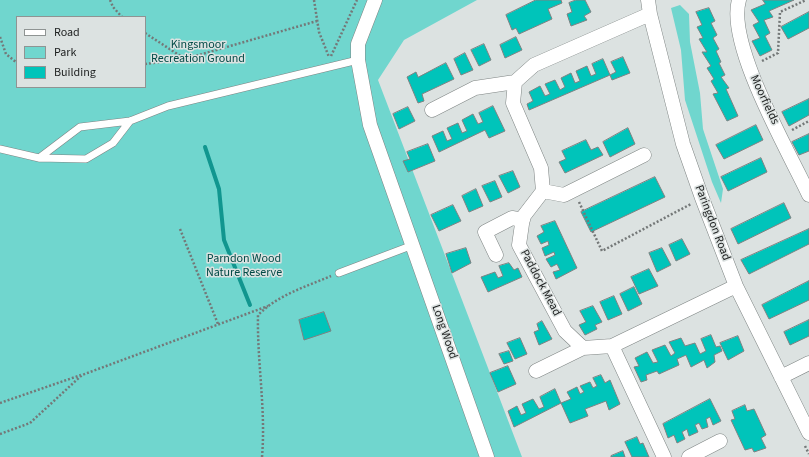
<!DOCTYPE html>
<html>
<head>
<meta charset="utf-8">
<style>
	body { margin:0 }
	#map { position:relative; width:809px; height:457px; overflow:hidden; background:#dce2e1; font-family:"Source Sans 3",sans-serif }
	canvas { display:block }
	.legend { position:absolute; left:16px; top:16px; width:130px; height:72px; box-sizing:border-box; background:#dce2e1; border:1px solid #8f9493; margin:0; padding:5px 7px; list-style:none; font-size:12px; color:#1c1e1e }
	.legend li { display:flex; align-items:center; gap:8px; height:20px }
	.legend b { width:20px; border:1px solid #8f9493 }
</style>
</head>
<body>
<div id="map">
<canvas width="809" height="457"></canvas>
<ul class="legend">
<li><b style="height:5px;background:#fff"></b>Road</li>
<li><b style="height:11px;background:#70d6ce"></b>Park</li>
<li><b style="height:11px;background:#00c4ba"></b>Building</li>
</ul>
</div>
<script>
const ctx = document.querySelector('canvas').getContext('2d');
ctx.lineJoin = 'round';
function fillPath(path, color) { ctx.fillStyle = color; ctx.fill(path, 'evenodd'); }
function strokePath(path, color, width, dash) { ctx.strokeStyle = color; ctx.lineWidth = width; ctx.lineCap = dash ? 'butt' : 'round'; ctx.setLineDash(dash || []); ctx.stroke(path); }
function label(font, color, halo, rows, align = 'center') {
  ctx.font = font + ' "Source Sans 3",sans-serif'; ctx.lineWidth = 3; ctx.setLineDash([]); ctx.textBaseline = 'middle'; ctx.strokeStyle = halo; ctx.fillStyle = color; for (const [text, x, y, turn = 0] of rows) {
    ctx.save(); ctx.translate(x, y); ctx.rotate((+turn || 0) * Math.PI / 180); ctx.textAlign = isNaN(turn) ? turn : align; if (halo) ctx.strokeText(text, 0, 0); ctx.fillText(text, 0, 0); ctx.restore();
  }
}
fillPath(new Path2D(`
	M0,0H477L404,40L378,80L522,457H0ZM17,17H145V87H17Z
	M680,5L689,14L690,42L700,93L703,129L723,189L721,203L712,182L685,100L681,50L671,8Z`), '#70d6ce');
strokePath(new Path2D(`
	M205,147L219,189L224,240L250,305`), '#11968f', 4);
const building = new Path2D(`
	M536,0H561L562,3L548,9L552,19L519,34L516,28L512,30L506,15Z
	M576,0H585L591,12L584,16L587,20L571,26L567,14L572,12L569,3Z
	M763,0H794L769,11L773,17L764,20L770,33L765,36L772,50L760,56L752,41L760,38L753,25L759,22L751,10L765,4Z
	M709,8L715,21L711,23L717,35L713,38L719,49L716,51L721,62L719,63L725,75L721,77L729,88L726,89L738,116L727,121L713,94L718,93L711,81L714,79L707,68L711,66L702,52H707L699,39L703,38L697,27L702,25L696,12Z
	M809,12V28L788,39L781,27Z
	M516,37L522,50L505,58L500,45Z
	M484,44L491,60L479,66L471,50Z
	M465,53L473,70L461,75L454,59Z
	M623,57L630,73L612,80L610,75L616,72L611,62Z
	M603,59L610,75L529,110L527,104L533,101L529,92L540,86L545,96L550,94L545,84L555,80L560,90L565,87L561,78L571,73L575,83L580,81L576,71L587,66L591,76L596,74L592,64Z
	M446,63L454,79L422,94L424,101L418,103L407,77L416,72L418,77Z
	M809,99V115L789,126L782,112Z
	M493,106L505,131L489,138L485,130L439,152L432,136L443,131L447,141L452,139L447,128L458,123L462,133L467,131L462,120L473,114L478,124L483,122L479,113Z
	M408,107L415,121L399,129L393,114Z
	M756,125L763,140L724,159L716,145Z
	M628,128L635,144L610,157L603,142Z
	M809,134V151L799,155L792,142Z
	M586,140L591,150L598,147L603,155L565,173L559,162L566,159L562,151Z
	M428,144L435,161L408,172L403,161L410,159L407,152Z
	M761,158L767,172L728,191L721,177Z
	M513,171L520,187L508,193L499,176Z
	M655,177L665,197L591,232L581,212Z
	M495,181L502,197L490,202L482,186Z
	M476,189L483,206L469,212L462,196Z
	M784,203L791,218L738,244L731,229Z
	M453,205L461,221L439,231L431,215Z
	M555,221L577,268L556,279L553,272L560,270L557,264L551,267L546,259L555,255L554,252L545,256L542,248L549,245L548,241L541,244L537,236L544,232L541,226Z
	M809,229V244L749,274L741,260Z
	M682,239L690,254L676,261L669,245Z
	M466,248L471,263L452,273L446,254Z
	M662,248L671,265L657,272L649,253Z
	M509,263L514,270L518,268L522,277L488,292L481,277L495,272L498,278L503,276L499,266Z
	M649,269L658,286L639,294L631,277Z
	M809,281V300L769,319L762,305Z
	M634,287L642,304L628,311L620,294Z
	M614,296L622,314L608,320L600,302Z
	M593,306L602,322L595,325L597,329L585,335L579,325L586,322L580,311Z
	M324,312L331,331L304,340L299,320Z
	M809,320V336L790,345L784,332Z
	M542,321L552,339L539,345L534,332L539,330L537,324Z
	M711,335L716,347L720,346L722,351L714,355L715,362L707,368L704,360L691,367L686,355L677,359L679,365L659,374L657,371L646,375L647,380L641,382L634,367L639,366L635,358L647,352L653,363L658,362L652,350L665,345L671,356L675,353L669,342L681,338L685,346L695,343L700,354L706,351L701,339Z
	M738,336L744,351L728,360L720,343Z
	M520,338L527,354L515,359L507,343Z
	M509,351L513,361L504,364L499,354Z
	M508,366L516,384L498,392L490,373Z
	M601,375L605,383L610,380L620,404L609,410L606,401L585,409L588,416L570,423L561,403L571,399L567,392L577,387L580,394L584,392L580,386L590,382L593,388L597,386L593,378Z
	M555,389L561,403L514,427L508,411L517,406L521,415L526,413L522,404L533,399L539,409L544,407L540,397Z
	M710,399L721,421L713,425L710,417L706,419L708,427L702,429L699,423L695,425L698,432L689,436L687,429L682,432L685,439L677,443L674,435L668,438L663,424Z
	M745,405L747,411L754,409L766,435L761,438L766,448L754,452L752,448L745,450L731,420L735,419L732,411Z
	M637,437L640,444L643,443L649,457H632L625,442Z
	M623,451L625,457H611V456Z`);
fillPath(building, '#00c4ba');
strokePath(building, '#7d8282', 1);
const lane = new Path2D(`
	M0,149L39,158L86,159L113,143L130,121
	M39,158L80,127L130,121L168,106L358,60
	M339,273L413,245`);
const street = new Path2D(`
	M375,0L358,44V60L370,125L487,457
	M648,0L650,14L683,144L702,198L736,286L809,433
	M739,0C726,44 789,152 809,195
	M650,14L534,65L515,82L513,103L541,168L543,191L523,217L519,245L565,331L583,348L612,346L736,286
	M432,110L475,88L515,82
	M543,191L564,195L644,155
	M496,255L485,232L512,218L523,220
	M612,346L664,457
	M536,371L583,348
	M781,377L809,363
	M689,457L720,441`);
strokePath(lane, '#7e8483', 8);
strokePath(street, '#7e8483', 15);
strokePath(new Path2D(`
	M110,0L113,7L122,17
	M314,0L319,32L329,57
	M145,33L185,59
	M0,37L6,54L17,63
	M331,56L357,0
	M762,61L778,53L780,12L806,0
	M145,64L185,59L317,21
	M792,130L809,121
	M579,202L602,251L691,204
	M180,229L218,324
	M0,403L81,375
	M0,434L30,423L82,375L268,306
	M805,446L809,454
	M262,457C266,409 257,363 258,315C278,295 305,287 331,276`), '#747878', 2.5, [2, 2]);
strokePath(lane, '#fff', 7);
strokePath(street, '#fff', 14);
label('12px', '#014a46', '#dce2e1', [
	["Kingsmoor",198,45],
	["Recreation Ground",198,59],
	["Parndon Wood",244,259],
	["Nature Reserve",244,273]
]);
label('12px', '#1c1e1e', '#dce2e1', [
	["Moorfields",764,100,65],
	["Paringdon Road",712,223,69],
	["Paddock Mead",540,283,62],
	["Long Wood",444,332,71]
]);
</script>
</body>
</html>
